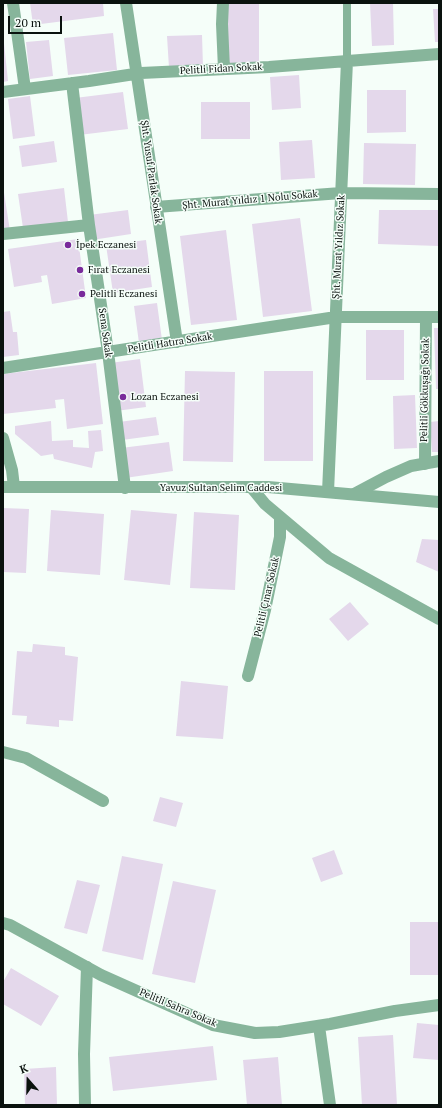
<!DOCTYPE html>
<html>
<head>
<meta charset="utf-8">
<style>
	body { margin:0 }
	#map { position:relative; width:442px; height:1108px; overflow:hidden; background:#f5fef9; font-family:"PT Serif",serif }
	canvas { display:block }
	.frame { position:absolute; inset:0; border:4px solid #0a120e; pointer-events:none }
	.north { position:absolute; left:8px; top:1060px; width:40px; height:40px; -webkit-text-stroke:3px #f5fef9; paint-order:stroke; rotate:340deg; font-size:11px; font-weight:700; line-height:16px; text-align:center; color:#0a120e }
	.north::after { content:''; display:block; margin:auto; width:14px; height:18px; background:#0a120e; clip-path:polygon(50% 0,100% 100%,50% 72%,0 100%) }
	.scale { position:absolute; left:8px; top:16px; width:54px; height:18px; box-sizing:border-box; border:2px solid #0a120e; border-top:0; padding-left:5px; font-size:12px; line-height:14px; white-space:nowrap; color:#0a120e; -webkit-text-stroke:3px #f5fef9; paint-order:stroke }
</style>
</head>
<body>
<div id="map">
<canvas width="442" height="1108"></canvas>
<div class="frame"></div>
<div class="north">K</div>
<div class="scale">20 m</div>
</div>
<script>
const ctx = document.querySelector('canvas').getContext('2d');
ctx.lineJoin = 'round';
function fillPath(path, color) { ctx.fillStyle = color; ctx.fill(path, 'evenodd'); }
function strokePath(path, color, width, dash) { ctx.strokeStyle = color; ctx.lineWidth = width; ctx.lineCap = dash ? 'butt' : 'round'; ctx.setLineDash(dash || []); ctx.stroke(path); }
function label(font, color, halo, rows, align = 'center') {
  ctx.font = font + ' "PT Serif",serif'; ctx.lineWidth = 3; ctx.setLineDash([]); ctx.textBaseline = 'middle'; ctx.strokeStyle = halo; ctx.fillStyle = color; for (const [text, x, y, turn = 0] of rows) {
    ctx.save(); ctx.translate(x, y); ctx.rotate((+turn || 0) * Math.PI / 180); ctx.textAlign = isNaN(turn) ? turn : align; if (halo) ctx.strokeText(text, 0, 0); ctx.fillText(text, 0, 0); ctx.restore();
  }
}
fillPath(new Path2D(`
	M30,3H103L104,16L33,25Z
	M227,3H259V63H227Z
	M370,3H393L394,45L372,46Z
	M433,9H439V42H435Z
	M113,33L117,70L68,75L64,38Z
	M202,35L203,67L169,68L167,36Z
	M49,40L53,76L30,79L26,42Z
	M4,43L8,81L3,82V44Z
	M299,75L301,108L272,110L270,77Z
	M367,90H406V132L367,133Z
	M123,92L128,129L79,135L75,98Z
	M30,96L35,136L13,139L8,99Z
	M201,102H250V139H201Z
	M312,140L315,178L281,180L279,142Z
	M54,141L57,162L22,167L19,146Z
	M364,143L416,144L415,185L363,184Z
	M3,186L10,231L3,232Z
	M64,188L68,222L23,228L18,194Z
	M128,210L131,234L92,240L89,215Z
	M379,210H439V246L378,244Z
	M300,218L312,311L263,317L252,224Z
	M226,230L237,320L191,325L180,236Z
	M78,239L86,298L52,304L47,275L41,276L42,282L14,287L8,249Z
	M146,240L152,287L113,293L106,245Z
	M157,303L162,340L139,343L134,306Z
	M10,311L13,332H17L19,355L3,357V312Z
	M434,328H439V389H436Z
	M366,330H404V380H366Z
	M140,359L146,407L116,411L110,363Z
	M96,363L103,424L67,429L64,399L55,400L56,408L3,414V374Z
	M185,371L235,372L233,462L183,461Z
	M264,371H313V461H264Z
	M415,395L417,448L394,449L393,396Z
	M156,417L159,435L122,440L119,422Z
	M51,421L52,441L73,440V447L89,448L88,431L101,430L103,451L95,452L92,468L54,459L53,454L41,456L15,434V426Z
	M439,421V452H432L430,422Z
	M169,442L173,471L125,478L121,448Z
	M3,508L29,509L26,573L3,572Z
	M51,510L104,514L100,575L47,571Z
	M131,510L177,514L170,585L124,580Z
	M194,512L239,515L235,590L190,588Z
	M422,539L439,540V572L416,562Z
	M350,602L369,624L348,641L329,619Z
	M33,644L65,647V655L78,657L73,721L59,720V727L26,724L27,716L12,715L17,651L32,652Z
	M181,681L228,686L223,739L176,736Z
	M160,797L183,803L176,827L153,821Z
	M334,850L343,874L321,882L312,858Z
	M122,856L163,864L143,960L102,951Z
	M77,880L100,885L87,934L64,928Z
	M173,881L216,890L195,983L152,974Z
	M410,922H439V975H410Z
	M11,968L59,996L41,1026L3,1004V982Z
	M417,1023L439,1025V1060L413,1058Z
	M393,1035L397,1105H362L358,1037Z
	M213,1046L217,1080L113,1091L109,1057Z
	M278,1057L282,1105H247L243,1060Z
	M56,1067L57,1105H25L24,1069Z`), '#e4d8eb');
strokePath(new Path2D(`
	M347,3V61`), '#87b59b', 8);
strokePath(new Path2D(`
	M13,3L25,89
	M126,3L177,342
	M223,3L222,24L224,69
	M72,83L89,225L108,352L125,488
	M3,92L89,81L141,73L269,67L439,54
	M156,207L341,193L439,194
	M3,234L89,225
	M3,368L336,317H439
	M425,464L426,317
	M251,487L265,504L329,558L439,619
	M328,492L347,61
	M354,494L386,477L411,466L439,461
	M248,676L265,610L280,537V517
	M3,752L26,758L103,801
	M85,1105L84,1054L87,967`), '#87b59b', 12);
strokePath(new Path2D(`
	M3,438L12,470L14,487
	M3,487H268L439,502
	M3,923L10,925L101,975L213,1025L255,1033L279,1032L330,1024L395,1011L439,1005
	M319,1026L330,1105`), '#87b59b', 12);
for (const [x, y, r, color] of [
	[68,245,4,"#792a9b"],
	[80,270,4,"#792a9b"],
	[82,294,4,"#792a9b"],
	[123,397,4,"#792a9b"]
]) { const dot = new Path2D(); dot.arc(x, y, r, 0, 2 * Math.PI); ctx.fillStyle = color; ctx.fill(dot); strokePath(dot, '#f5fef9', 1.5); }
label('10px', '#0a120e', '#f5fef9', [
	["Pelitli Fidan Sokak",221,69,-3],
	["Şht. Yusuf Parlak Sokak",151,172,82],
	["Şht. Murat Yıldız 1 Nolu Sokak",250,200,-5],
	["Şht. Murat Yıldız Sokak",339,247,-87],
	["Sena Sokak",105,333,82],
	["Pelitli Hatıra Sokak",170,343,-9],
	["Pelitli Gökkuşağı Sokak",425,390,-89],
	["Yavuz Sultan Selim Caddesi",221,488],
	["Pelitli Çınar Sokak",267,597,-77],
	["Pelitli Sahra Sokak",178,1008,23]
]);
label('10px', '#0a120e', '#f5fef9', [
	["İpek Eczanesi",76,245],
	["Fırat Eczanesi",88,270],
	["Pelitli Eczanesi",90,294],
	["Lozan Eczanesi",131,397]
], 'left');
</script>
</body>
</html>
